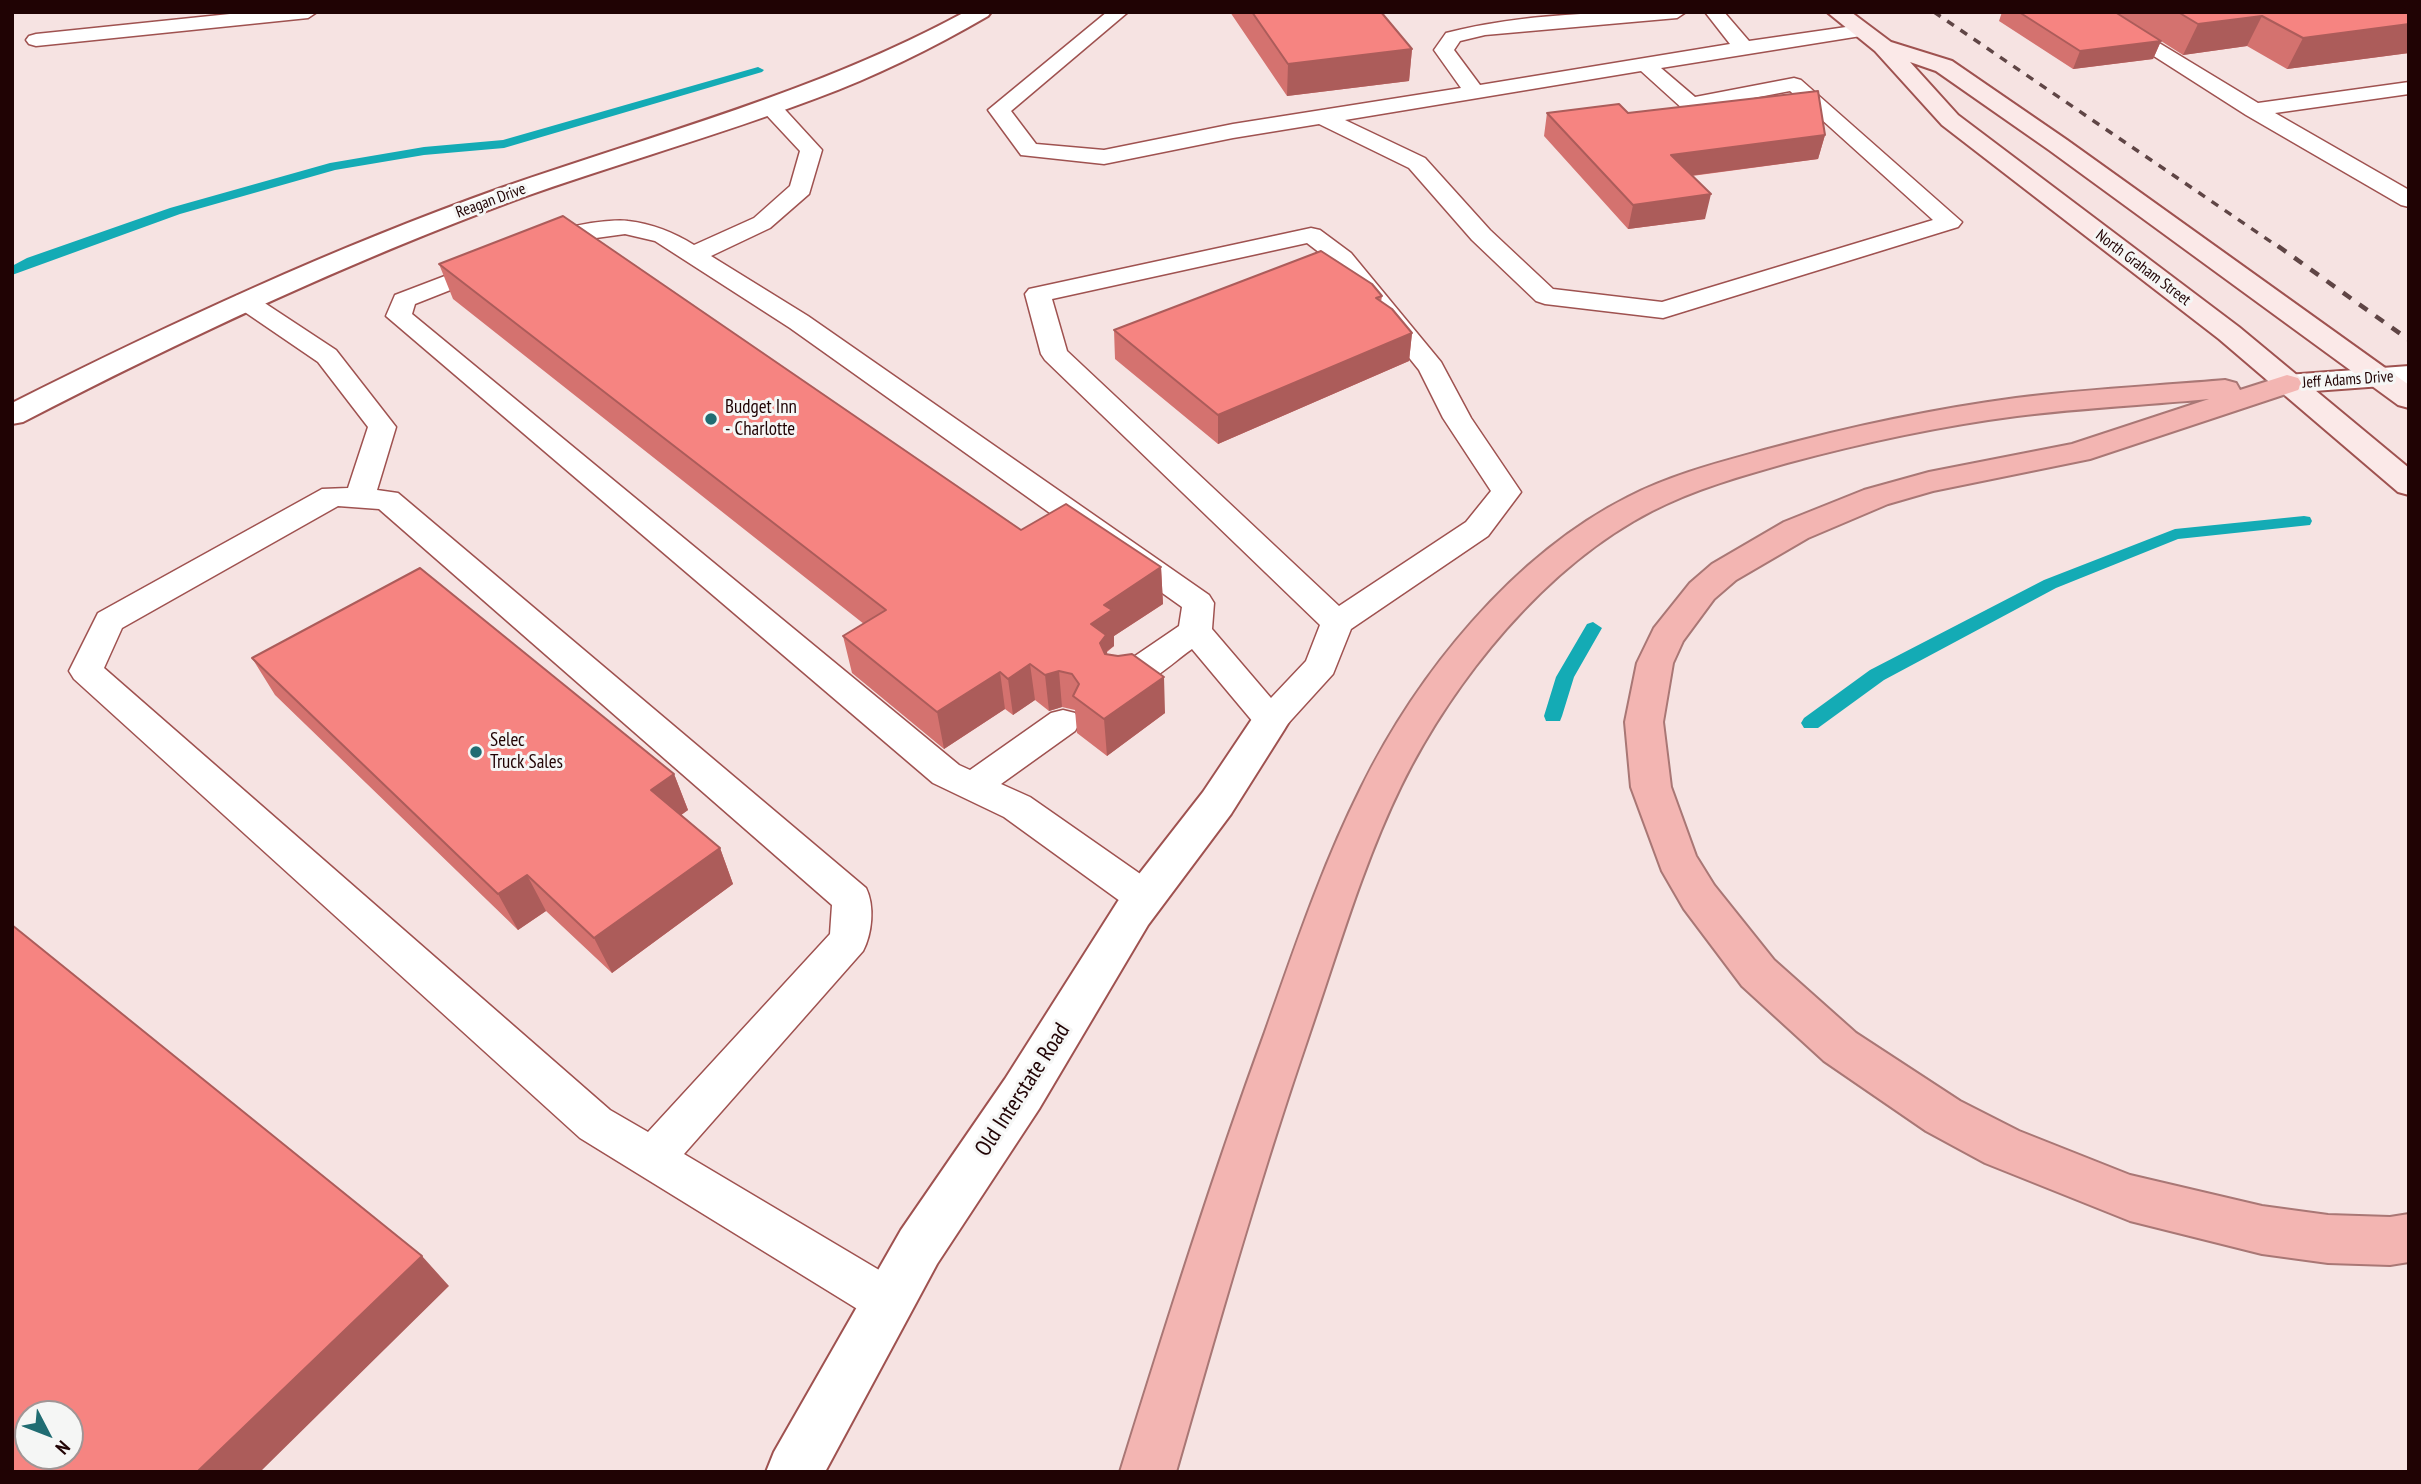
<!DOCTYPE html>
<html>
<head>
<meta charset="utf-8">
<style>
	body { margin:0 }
	#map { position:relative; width:2421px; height:1484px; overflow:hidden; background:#f6e3e2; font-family:"PT Sans Narrow",sans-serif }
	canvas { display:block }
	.frame { position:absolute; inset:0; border:14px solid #200304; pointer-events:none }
	.north { position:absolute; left:14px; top:1400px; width:70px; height:70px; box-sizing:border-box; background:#f5f6f5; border:2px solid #a09595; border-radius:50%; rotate:132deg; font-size:19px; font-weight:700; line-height:28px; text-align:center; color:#200304 }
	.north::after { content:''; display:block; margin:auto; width:24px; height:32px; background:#206c72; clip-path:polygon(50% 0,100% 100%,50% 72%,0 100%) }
</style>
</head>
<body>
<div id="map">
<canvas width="2421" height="1484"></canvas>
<div class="frame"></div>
<div class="north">N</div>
</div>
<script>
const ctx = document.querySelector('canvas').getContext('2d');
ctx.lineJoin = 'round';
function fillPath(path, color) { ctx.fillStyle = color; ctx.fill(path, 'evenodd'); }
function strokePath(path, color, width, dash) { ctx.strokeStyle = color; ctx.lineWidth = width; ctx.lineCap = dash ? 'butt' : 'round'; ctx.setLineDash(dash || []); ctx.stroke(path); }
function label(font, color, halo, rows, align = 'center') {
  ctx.font = font + ' "PT Sans Narrow",sans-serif'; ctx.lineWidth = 6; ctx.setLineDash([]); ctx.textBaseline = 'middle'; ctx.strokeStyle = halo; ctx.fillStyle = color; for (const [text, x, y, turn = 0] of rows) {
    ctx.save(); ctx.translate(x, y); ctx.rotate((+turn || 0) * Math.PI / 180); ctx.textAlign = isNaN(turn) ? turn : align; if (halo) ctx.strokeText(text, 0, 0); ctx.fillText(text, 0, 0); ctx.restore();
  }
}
fillPath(new Path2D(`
	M758,67L764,70L762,72L504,148L424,155L335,170L180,214L12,275V266L27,258L170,208L330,163L424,147L503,140Z
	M2304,516L2310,517L2312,521L2310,525L2178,539L2056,588L1884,680L1818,728H1804L1801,723L1804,718L1870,670L2044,580L2175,529Z
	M1593,622L1602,628L1574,677L1562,716L1560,721H1546L1544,716L1556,677L1587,624Z`), '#14abb5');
const service = new Path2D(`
	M249,12H317L308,18L36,46L29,44L26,40L29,36L36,34Z
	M1107,12H1128L1011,111L1036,144L1104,150L1233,124L1461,88L1434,50L1446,33C1524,13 1606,12 1686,12L1677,18L1485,35L1460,41L1454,50L1480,85L1730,44L1705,12H1724L1749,41L1860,25L1867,27L1870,31L1867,35L1661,68L1695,97L1794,78L1801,80L1962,222L1958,227L1663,318L1545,304L1536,301L1472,240L1409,168L1319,124L1233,138L1104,164L1021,155L988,110ZM1641,71L1683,109L1691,110L1790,91L1933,220L1662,302L1553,289L1490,230L1425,158L1345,120Z
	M2085,12H2108L2258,103L2409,82V94L2275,113L2409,190V207L2401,205L2246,115Z
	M770,101L778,102L822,150L809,194L770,228L711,256L808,316L1209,595L1214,603L1212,629L1271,698L1306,661L1320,625L1045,360L1041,354L1025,294L1029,289L1311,228L1320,230L1351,253L1441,362L1471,418L1521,492L1488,536L1351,629L1333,674L1283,729L1271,732L1259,729L1192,649C1169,665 1138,698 1110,689L1105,681L1110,673L1179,626L1182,607L790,328L655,241L625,234L574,241L541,252L532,250L529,245C540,229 609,218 628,221C653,224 673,232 694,245L754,218L790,186L800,151L759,107L762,102ZM1307,243L1333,263L1419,370L1443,418L1491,491L1466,522L1339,606L1067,351L1052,299Z
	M492,258L501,260L504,265L501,270L415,304L412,314L959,765L970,770L1051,713L1063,710L1075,713L1080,722L1075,731L1001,784L1030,797L1159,887L1164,898L1159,909L1145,913L1131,909L1004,817L933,783L386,316L395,295Z
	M245,293L254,296L336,350L396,427L377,490L398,493L866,888C875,906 872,934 863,951L684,1154L906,1286L913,1302L906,1318L889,1325L872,1318L580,1138L74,679L69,671L98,613L322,489L348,488L368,427L318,362L236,306L232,301L236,296ZM338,506L379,509L832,905L830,934L648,1132L610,1110L104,668L122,628Z`);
const minor = new Path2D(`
	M1271,706L1284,710L1290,720L1284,730L1231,814L1148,925L1039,1109L937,1264L825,1472H766L774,1452L901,1230L1005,1079L1118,901L1203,792L1258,710Z`);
const tertiary = new Path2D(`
	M965,12H991L988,16C933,48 876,76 817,98C717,136 615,164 515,200C346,263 183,339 23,422L12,424V403C171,323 333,248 501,188C658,133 818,92 965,12Z
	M2409,366V384L2287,393L2276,390L2272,384L2276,378L2287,375Z`);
const secondary = new Path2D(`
	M1827,12H1851L1891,42L1952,61L2067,140L2409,385V408L2398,405L2049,150L1936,71L1910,62L1958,115L2239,327L2409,468V495L2398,492L2219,339L1942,125L1875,51Z`);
const motorway = new Path2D(`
	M2287,375L2298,378L2302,384L2298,390L2090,459L1933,491L1888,504L1808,538L1736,580L1714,599L1683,641L1673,663L1663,722L1671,787L1696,856L1714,885L1774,960L1856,1033L1960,1101L2019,1131L2130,1175L2262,1206L2328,1215L2390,1217L2409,1214V1262L2390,1265L2328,1263L2262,1254L2130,1221L1985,1163L1926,1131L1824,1061L1742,986L1684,909L1662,871L1631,787L1625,722L1637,663L1654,628L1690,583L1712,564L1784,522L1864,490L1929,472L2072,444L2209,399C2145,405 2080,408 2017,416C1940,426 1861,443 1787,463C1741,476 1695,489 1652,511C1545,566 1454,679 1401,786C1362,866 1337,954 1308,1038C1259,1181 1218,1326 1176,1472H1120C1166,1324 1212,1177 1265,1032C1294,950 1322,866 1361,788C1417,674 1513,555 1628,497C1672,474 1721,462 1768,449C1849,427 1933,409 2016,398C2085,389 2156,386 2225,380L2236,383L2240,390Z`);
strokePath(service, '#9f5250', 3);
strokePath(minor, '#9f5250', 4);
strokePath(tertiary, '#9f5250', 4);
strokePath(secondary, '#9f5250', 4);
strokePath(motorway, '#a97775', 4);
fillPath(service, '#fff');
fillPath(minor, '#fff');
fillPath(tertiary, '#fff');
fillPath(secondary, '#fbe9e8');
fillPath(motorway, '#f3b5b2');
strokePath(new Path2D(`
	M1934,12L2280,248`), '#5f4545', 3.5, [8, 8]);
strokePath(new Path2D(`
	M2278,246L2409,340`), '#5f4545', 4.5, [10, 10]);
fillPath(new Path2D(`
	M1230,12H1381L1412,49L1409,81L1287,96Z
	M2002,12H2409V53L2287,69L2247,46L2183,55L2161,41L2153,59L2073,69L1999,21Z
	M1547,113H1628L1825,135L1818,159L1692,176L1705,219L1628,229L1544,136Z
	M439,264L1021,530L1161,567L1163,604L1114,636V646L1107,652V654L1165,713L1107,756L1077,733L1075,710L1062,707L1049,711L1035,700L1013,715L1005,709L944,749L852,673L843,636L864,624L453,299Z
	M1382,296L1381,302L1412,333L1409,361L1218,444L1115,359L1114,330Z
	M252,658L674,774L688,810L681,815L720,848L733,884L612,973L546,911L518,930L275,695Z`), '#d4726f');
fillPath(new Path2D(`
	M2262,16L2247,46L2183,55L2198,24Z
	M2409,24V53L2287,69L2303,38Z
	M2161,41L2153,59L2073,69L2080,51Z
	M1412,49L1409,81L1287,96L1288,64Z
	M1825,135L1818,159L1665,179L1671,155Z
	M1711,194L1705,219L1628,229L1633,205Z
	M1412,333L1409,361L1218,444V415Z
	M1161,567L1163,604L1114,636V646L1107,651L1108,671L1091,624L1104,605Z
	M1030,664L1035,700L1013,715L1008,679Z
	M1059,671L1062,707L1049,711L1045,675Z
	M1000,672L1005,709L944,749L937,712Z
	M1164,677L1165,713L1107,756L1104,719Z
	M674,774L688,810L666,826L651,790Z
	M720,848L733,884L612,973L594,938Z
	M527,875L546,911L518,930L498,894Z
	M422,1256L449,1286L260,1472H197Z`), '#ac5c5a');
const building = new Path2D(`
	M1252,12H1381L1412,49L1288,64Z
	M2019,12H2115L2161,41L2080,51Z
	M2178,12H2409V24L2303,38L2262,16L2198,24Z
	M1818,91L1825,135L1671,155L1711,194L1633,205L1547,113L1619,104L1628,113Z
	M563,216L1021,530L1066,504L1161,567L1104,605L1112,610L1091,624L1106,635L1100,643L1105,654L1118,656L1132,654L1164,677L1104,719L1073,696L1079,684L1072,674L1059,671L1045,675L1030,664L1008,679L1000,672L937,712L843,636L886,610L439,264Z
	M1321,251L1372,284L1382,296L1376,298L1392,309L1412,333L1218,415L1114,330Z
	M420,568L674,774L651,790L720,848L594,938L527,875L498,894L252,658Z
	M12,925L422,1256L197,1472H12ZM28,1414H70V1456H28Z`);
fillPath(building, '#f68481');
strokePath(building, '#ac5c5a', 2);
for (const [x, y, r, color] of [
	[711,419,7,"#206c72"],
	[476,752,7,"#206c72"]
]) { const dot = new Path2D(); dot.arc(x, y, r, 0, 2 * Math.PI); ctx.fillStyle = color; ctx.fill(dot); strokePath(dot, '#f5f6f5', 2.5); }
label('16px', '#200304', '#f5f6f5', [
	["Reagan Drive",491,201,-20],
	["North Graham Street",2143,268,37],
	["Jeff Adams Drive",2348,380,-4]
]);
label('19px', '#200304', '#f5f6f5', [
	["Budget Inn",725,408],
	["- Charlotte",725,430],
	["Selec",490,741],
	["Truck Sales",490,763]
], 'left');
label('23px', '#200304', '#f5f6f5', [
	["Old Interstate Road",1023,1090,-57]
]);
</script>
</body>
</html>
